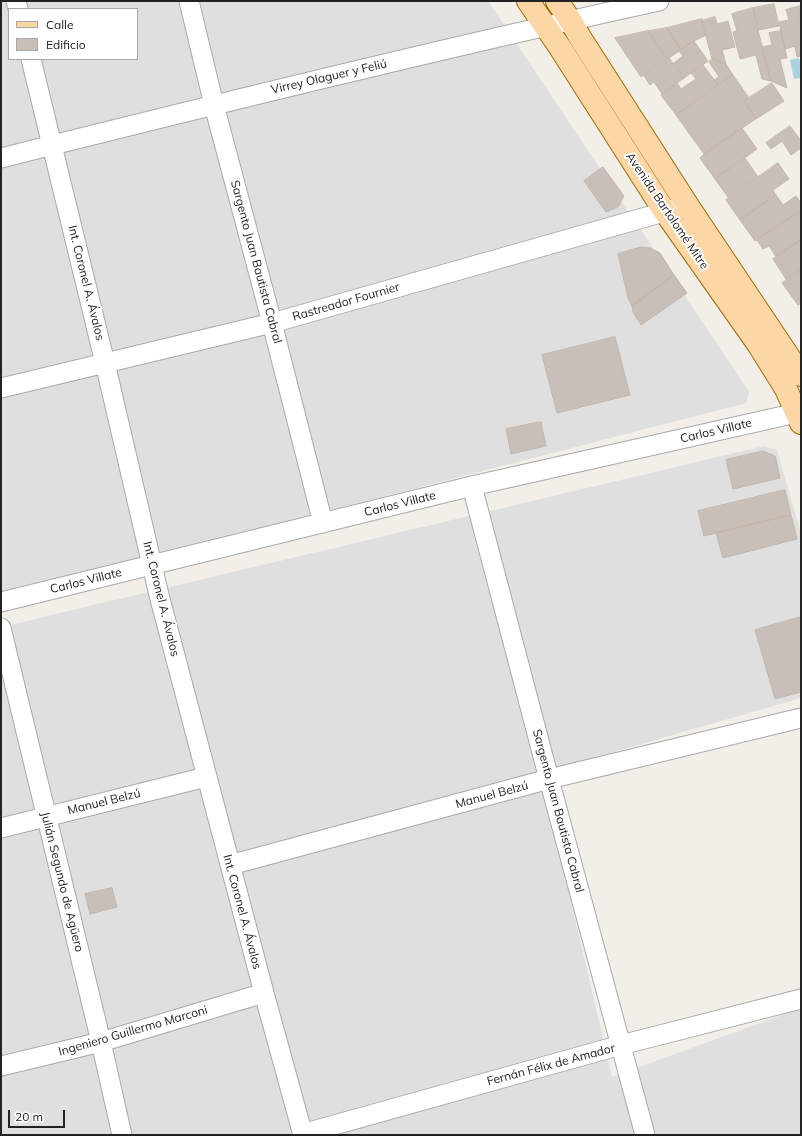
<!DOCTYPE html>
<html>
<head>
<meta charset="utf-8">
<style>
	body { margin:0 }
	#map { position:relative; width:802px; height:1136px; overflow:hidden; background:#f2efe9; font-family:Mulish,sans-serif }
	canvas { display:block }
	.frame { position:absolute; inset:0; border:2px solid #222; pointer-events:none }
	.legend { position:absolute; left:8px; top:8px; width:130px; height:52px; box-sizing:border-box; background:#fff; border:1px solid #a7a7a7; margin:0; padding:5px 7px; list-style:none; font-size:12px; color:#222 }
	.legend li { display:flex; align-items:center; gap:8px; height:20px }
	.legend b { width:20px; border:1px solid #a7a7a7 }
	.scale { position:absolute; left:8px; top:1110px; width:57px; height:18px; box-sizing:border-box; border:2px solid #222; border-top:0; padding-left:5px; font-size:12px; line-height:14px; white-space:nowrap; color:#222; -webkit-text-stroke:3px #fff; paint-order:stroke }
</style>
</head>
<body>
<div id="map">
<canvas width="802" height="1136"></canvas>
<div class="frame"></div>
<ul class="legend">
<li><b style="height:5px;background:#fcd6a4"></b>Calle</li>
<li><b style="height:11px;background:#c7bfb8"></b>Edificio</li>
</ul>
<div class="scale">20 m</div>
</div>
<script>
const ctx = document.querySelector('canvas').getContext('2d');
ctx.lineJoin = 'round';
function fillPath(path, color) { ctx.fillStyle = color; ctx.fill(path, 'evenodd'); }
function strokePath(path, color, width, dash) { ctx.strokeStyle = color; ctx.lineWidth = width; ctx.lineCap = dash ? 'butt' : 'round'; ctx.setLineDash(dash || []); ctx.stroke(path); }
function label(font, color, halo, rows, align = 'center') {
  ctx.font = font + ' Mulish,sans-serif'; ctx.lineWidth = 4; ctx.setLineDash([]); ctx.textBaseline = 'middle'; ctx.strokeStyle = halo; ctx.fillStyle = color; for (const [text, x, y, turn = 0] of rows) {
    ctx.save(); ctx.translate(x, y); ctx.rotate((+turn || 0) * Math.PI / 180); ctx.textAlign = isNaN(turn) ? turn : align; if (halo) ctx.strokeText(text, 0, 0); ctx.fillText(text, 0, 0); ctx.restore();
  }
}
fillPath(new Path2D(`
	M1,1H488L749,392L746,403L146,558L1,593ZM9,9H137V59H9Z
	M764,446L777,450L801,534V698L541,773L612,1077L801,1008V1135H1V627Z`), '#e0dfdf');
fillPath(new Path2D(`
	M799,58L801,66V78L794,79L790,60Z`), '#aad3df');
const building = new Path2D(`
	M774,4L779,26L758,30L753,8Z
	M800,6L801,56L797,57L795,46L785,49L779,22L789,20L786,10Z
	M753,8L758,30L771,81L762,79L756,55L740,59L733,32L737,31L732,14Z
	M715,17L717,24L728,21L735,47L722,50L726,64L712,59L702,21Z
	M702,19L706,35L694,41L681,50L667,28Z
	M667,28L681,50L667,59L648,31Z
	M648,31L667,59L641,77L615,38Z
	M781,31L787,58L780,59L787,88L771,81L762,47L772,45L769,33Z
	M694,41L708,61L684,78L674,63L683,56L679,51Z
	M669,58L684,78L662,94L654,82L650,85L644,76Z
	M712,59L726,64L733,75L718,85L714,80L719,77L709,62Z
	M703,65L718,85L676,115L661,95L677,83L681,89L696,79L691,73Z
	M733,75L749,98L744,101L756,119L742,128L704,154L676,115Z
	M772,83L784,101L756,119L744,101Z
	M790,126L801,141V148L791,155L782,141L771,149L766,143Z
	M742,128L757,149L715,179L700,158L704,154Z
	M745,158L758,177L728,197L715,179Z
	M778,163L789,179L773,190L776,195L740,220L726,200Z
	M603,167L624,196L618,207L606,212L584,181Z
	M776,195L783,205L796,196L801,203V211L755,241L740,220Z
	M801,211V240L776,257L769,246L763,249L757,240Z
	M801,240V269L786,279L773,259Z
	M641,247L650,248L660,253L674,275L632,306L628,298L618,254Z
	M801,269V303L798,305L782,283Z
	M674,275L687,293L641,325L633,312L632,306Z
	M615,337L630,395L557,413L542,355Z
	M541,422L546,446L511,454L506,429Z
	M763,451L775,456L780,478L733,489L726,460Z
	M785,490L791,515L704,536L698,511Z
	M791,515L797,539L723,558L716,533Z
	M801,617V692L775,699L755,630Z
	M112,888L117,907L90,914L85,894Z`);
fillPath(building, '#c7bfb8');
strokePath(building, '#c4b6ab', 1);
const minor = new Path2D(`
	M16,1L18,9
	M189,1L214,105L272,323L323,523
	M31,59L105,363L159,595L264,993L303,1135
	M1,158C220,103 439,49 659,1
	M1,388L272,323L678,208
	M472,486L549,779L645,1135
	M1,602L472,486L801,412
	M1,628L101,1042L122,1135
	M1,828L206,777
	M230,865L549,779L801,718
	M1,1066L101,1042L264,993
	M302,1134L621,1045L801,999`);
const major = new Path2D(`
	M528,1L559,46L665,212L758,344L786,389L801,423
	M557,1L570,20L581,39L688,206L801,375`);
strokePath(minor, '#a9a9a9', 21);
strokePath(major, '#a06b00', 24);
strokePath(minor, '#fff', 19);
strokePath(major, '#fcd6a4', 22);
label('12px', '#222', '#fff', [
	["Virrey Olaguer y Feliú",329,77,-13],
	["Avenida Bartolomé Mitre",667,211,56],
	["Sargento Juan Bautista Cabral",256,262,75],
	["Int. Coronel A. Ávalos",86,283,76],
	["Rastreador Fournier",346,302,-16],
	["Carlos Villate",716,431,-13],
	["Carlos Villate",400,504,-14],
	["Carlos Villate",86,581,-14],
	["Int. Coronel A. Ávalos",161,599,76],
	["Manuel Belzú",492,795,-15],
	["Manuel Belzú",104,802,-14],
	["Sargento Juan Bautista Cabral",558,811,75],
	["Julián Segundo de Agüero",62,882,76],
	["Int. Coronel A. Ávalos",242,912,75],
	["Ingeniero Guillermo Marconi",133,1031,-16],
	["Fernán Félix de Amador",551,1065,-15]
]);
</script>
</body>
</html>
